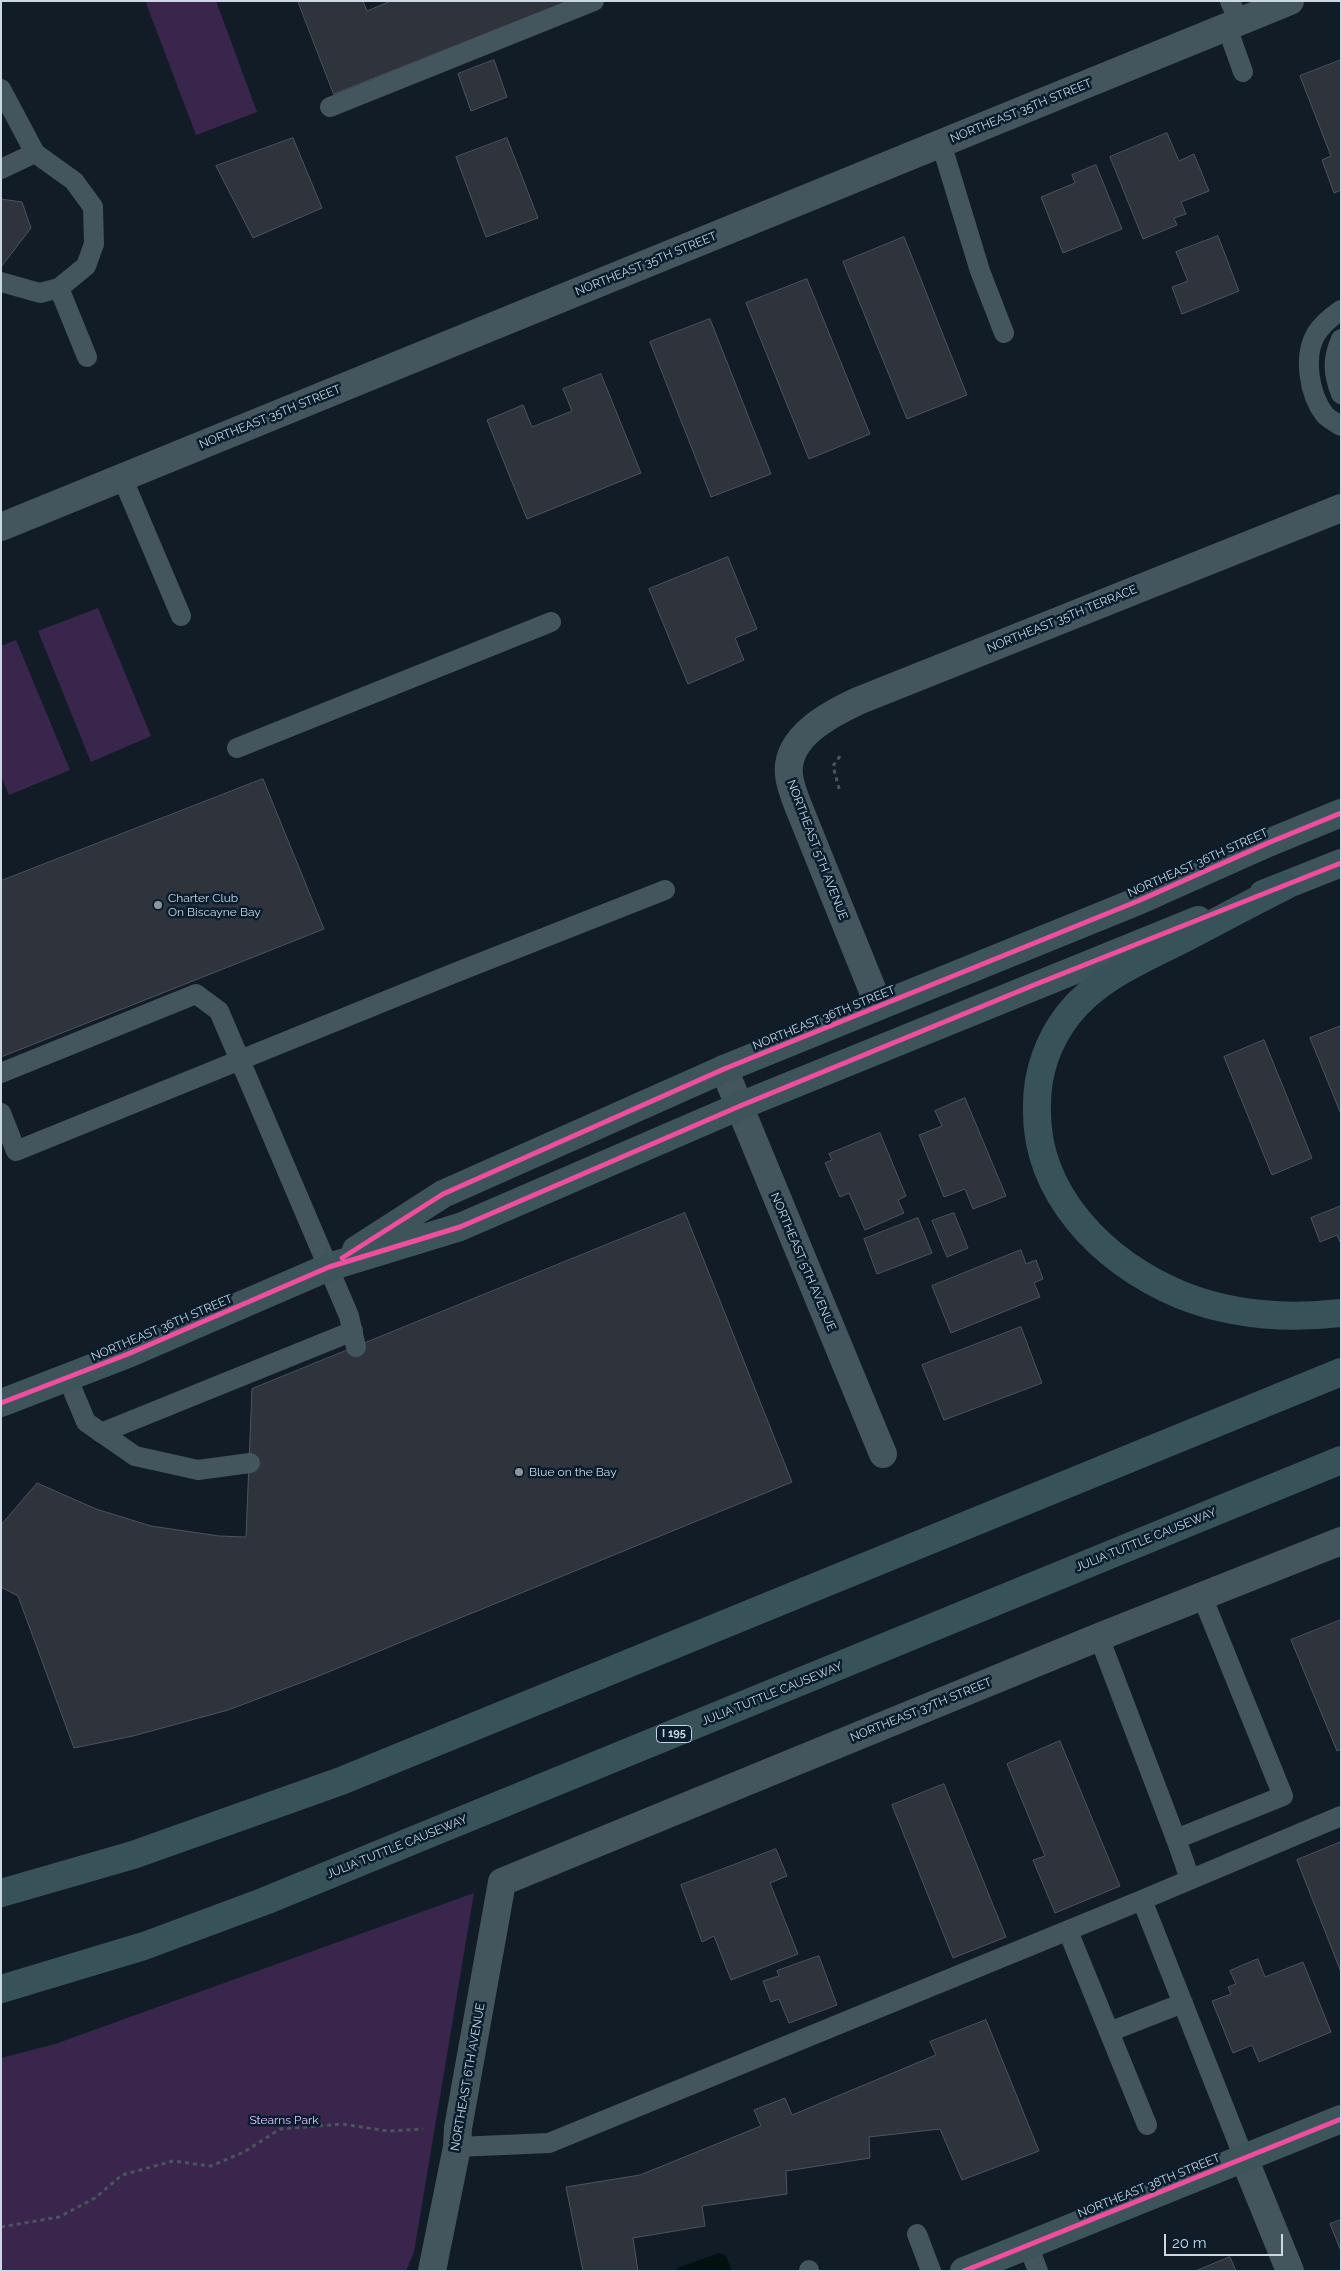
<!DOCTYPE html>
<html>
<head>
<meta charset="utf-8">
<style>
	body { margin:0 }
	#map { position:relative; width:1342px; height:2272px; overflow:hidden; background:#121c26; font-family:Raleway,sans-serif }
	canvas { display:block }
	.frame { position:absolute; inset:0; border:2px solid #cbd7e3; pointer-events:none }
	.scale { position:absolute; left:1164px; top:2234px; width:119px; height:22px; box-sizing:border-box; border:2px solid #cbd7e3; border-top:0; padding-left:6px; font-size:15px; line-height:18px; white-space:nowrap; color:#cbd7e3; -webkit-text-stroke:4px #0a1d2e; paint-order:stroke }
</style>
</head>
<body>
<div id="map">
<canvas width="1342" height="2272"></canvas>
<div class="frame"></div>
<div class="scale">20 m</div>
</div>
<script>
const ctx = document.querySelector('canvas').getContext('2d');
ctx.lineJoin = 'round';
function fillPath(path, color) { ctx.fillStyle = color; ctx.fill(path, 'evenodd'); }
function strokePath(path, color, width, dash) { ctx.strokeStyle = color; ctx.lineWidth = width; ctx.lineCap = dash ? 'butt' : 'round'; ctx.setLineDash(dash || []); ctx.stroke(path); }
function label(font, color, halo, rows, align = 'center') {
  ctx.font = font + ' Raleway,sans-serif'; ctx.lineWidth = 5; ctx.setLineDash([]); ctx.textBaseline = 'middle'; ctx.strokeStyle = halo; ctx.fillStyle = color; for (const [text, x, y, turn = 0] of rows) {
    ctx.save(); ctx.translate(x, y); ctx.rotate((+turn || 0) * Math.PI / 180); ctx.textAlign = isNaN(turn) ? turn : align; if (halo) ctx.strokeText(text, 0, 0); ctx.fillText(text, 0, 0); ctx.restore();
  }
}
fillPath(new Path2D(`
	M151,1H216L257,112L196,135L146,3Z
	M98,608L151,736L91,762L38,631Z
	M16,640L70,770L9,795L1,776V646Z
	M474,1893L414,2252L406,2271H1V2058L55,2044Z`), '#3a264d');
fillPath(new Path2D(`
	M719,2253L726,2256L732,2271H677V2268Z`), '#031010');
const building = new Path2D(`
	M298,1H363L367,11L391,1H568L334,94Z
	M494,60L507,97L471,111L458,74Z
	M1341,60V190L1334,193L1322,160L1331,156L1300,76Z
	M1167,133L1179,161L1194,154L1209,191L1181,202L1186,214L1174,218L1177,225L1143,239L1110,157Z
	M293,138L322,208L253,238L216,166Z
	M507,138L538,218L486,237L456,157Z
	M1096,165L1122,229L1063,253L1041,197L1075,183L1072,175Z
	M1,199L22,202L31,228L1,267Z
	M1218,236L1239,291L1182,314L1172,287L1188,281L1176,252Z
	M904,237L967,395L907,419L843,262Z
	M807,279L870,434L809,459L746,303Z
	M710,319L771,474L711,497L650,342Z
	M601,374L641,473L527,519L487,420L523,405L532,427L572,411L563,389Z
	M728,557L757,629L735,638L744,660L688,684L649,589Z
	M263,779L324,929L1,1057V881Z
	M1341,1026V1114L1310,1038Z
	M1264,1040L1312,1158L1272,1175L1224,1057Z
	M965,1098L1006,1196L973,1209L965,1189L944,1197L919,1135L942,1126L935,1111Z
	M880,1133L906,1196L898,1200L904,1213L865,1230L849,1193L840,1197L825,1163L832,1160L829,1154Z
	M1341,1206V1244L1337,1235L1320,1242L1311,1218Z
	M685,1213L792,1482L316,1677L228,1710L133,1736L74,1748L18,1596L1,1587V1525L37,1483L96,1509L151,1526L219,1536L246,1537L252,1389Z
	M954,1213L968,1248L947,1257L932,1221Z
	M918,1218L932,1253L877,1274L864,1239Z
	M1021,1250L1026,1264L1036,1260L1043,1279L1034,1283L1040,1297L951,1333L932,1286Z
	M1021,1327L1042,1383L944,1420L922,1365Z
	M1341,1620V1749L1337,1751L1291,1640Z
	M1060,1741L1120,1886L1055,1913L1033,1860L1045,1856L1007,1764Z
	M944,1784L1006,1937L953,1958L892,1805Z
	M1341,1842V1972L1297,1860Z
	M776,1849L787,1876L770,1883L798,1954L731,1980L714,1936L702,1942L681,1885Z
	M819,1956L837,2005L789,2023L779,1999L771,2002L763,1981L779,1976L777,1971Z
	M1258,1959L1265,1977L1303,1962L1331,2032L1259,2062L1252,2045L1233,2053L1212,2001L1231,1994L1228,1987L1236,1984L1230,1971Z
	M986,2020L1039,2151L962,2180L940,2129L869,2137L870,2158L786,2171L787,2194L702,2206L705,2226L633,2238L638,2271H583L566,2187L640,2175L761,2126L754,2110L785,2098L792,2115L936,2055L930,2042Z
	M1341,2220V2251L1330,2224Z
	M1230,2257L1236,2271H1196Z`);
fillPath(building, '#2e333c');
strokePath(building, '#4e535d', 1);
strokePath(new Path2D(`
	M840,756L833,766L840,792
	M1,2227L59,2217L95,2198L122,2175L173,2161L211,2166L244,2152L280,2129L342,2124L388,2131L423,2129`), '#48555c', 3, [4, 4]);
strokePath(new Path2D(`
	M1230,1L1239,22
	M1227,27L1243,72
	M1,89L35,153L74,181L93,207L94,244L86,266L59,288L40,293L1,282
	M330,107L594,1
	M941,143L980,271L1004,333
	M1,169L35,153
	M59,288L87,357
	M1341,310C1331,317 1322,324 1316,334C1303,356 1309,395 1325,415C1329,419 1336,423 1341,426
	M1341,339C1332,359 1333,374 1341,394
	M122,477L181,616
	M237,748L551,622
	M1,1073L196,994L219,1011L349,1316L356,1347
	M1,1113L16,1151L452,974L665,890
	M68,1379L86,1422L135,1456L198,1470L250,1463
	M101,1433L353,1331
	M1099,1637L1176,1839
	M1190,1879L1176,1839L1283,1796L1202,1596
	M1142,1900L1244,2158
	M1068,1931L1147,2125
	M1109,2032L1183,2003
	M457,2147L549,2143L1142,1900L1341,1816
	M917,2234L931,2271
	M1028,2245L1038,2271
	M809,2270V2271`), '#43555d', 20);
strokePath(new Path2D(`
	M1,527L1290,1
	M879,1006L799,808C795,798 790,786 789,775C785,737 830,714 858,701L1341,508
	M724,1069L883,1454
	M1244,2158L1290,2271
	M432,2271L457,2147L458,2128L502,1882L1099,1637L1341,1541`), '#43555d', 28);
strokePath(new Path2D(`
	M1263,894L1341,863
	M356,1250L443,1194L724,1069L1138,901L1268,843L1341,813
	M1,1403L128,1354L329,1267L460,1227L740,1106L1198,920
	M964,2271L1341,2119`), '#3e545b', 28);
strokePath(new Path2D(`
	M1285,886C1249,904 1214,923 1179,941C1139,961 1096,979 1068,1015C1048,1041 1037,1073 1037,1105C1034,1194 1103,1262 1181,1295C1231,1315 1288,1319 1341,1313
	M1,1893L133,1855L341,1781L1341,1372
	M1,1989L144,1946L265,1901L1341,1460`), '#38525a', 28);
strokePath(new Path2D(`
	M342,1258L443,1194L724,1069L1138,901L1268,843L1341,813
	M1,1403L128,1354L329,1267L460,1227L740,1106L1034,985L1341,863
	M964,2271L1341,2119`), '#ef4d9e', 5);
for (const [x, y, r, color] of [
	[158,905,5,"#8a96a1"],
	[519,1472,5,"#8a96a1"]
]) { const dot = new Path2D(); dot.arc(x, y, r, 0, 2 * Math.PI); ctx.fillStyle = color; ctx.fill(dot); strokePath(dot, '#0a1d2e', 2); }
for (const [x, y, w] of [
	[674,1734,35]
]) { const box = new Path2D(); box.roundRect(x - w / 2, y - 8.5, w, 17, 4); ctx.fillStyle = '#0a1d2e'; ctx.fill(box); strokePath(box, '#cbd7e3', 1); }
label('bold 11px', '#cbd7e3', null, [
	["I 195",674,1734]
]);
label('12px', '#cbd7e3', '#0a1d2e', [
	["NORTHEAST 35TH STREET",1021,111,-22],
	["NORTHEAST 35TH STREET",646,264,-22],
	["NORTHEAST 35TH STREET",270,417,-22],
	["NORTHEAST 35TH TERRACE",1062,619,-22],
	["NORTHEAST 5TH AVENUE",817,850,69],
	["NORTHEAST 36TH STREET",1198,863,-24],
	["NORTHEAST 36TH STREET",824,1018,-22],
	["NORTHEAST 5TH AVENUE",803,1262,67],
	["NORTHEAST 36TH STREET",162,1328,-23],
	["JULIA TUTTLE CAUSEWAY",1146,1540,-22],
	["JULIA TUTTLE CAUSEWAY",772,1694,-22],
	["NORTHEAST 37TH STREET",921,1710,-22],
	["JULIA TUTTLE CAUSEWAY",397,1847,-22],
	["NORTHEAST 6TH AVENUE",468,2077,-80],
	["NORTHEAST 38TH STREET",1149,2186,-22]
]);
label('12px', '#cbd7e3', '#0a1d2e', [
	["Charter Club",168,898],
	["On Biscayne Bay",168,912],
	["Blue on the Bay",529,1472]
], 'left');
label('12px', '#e0c1fd', '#0a1d2e', [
	["Stearns Park",284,2120]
]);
</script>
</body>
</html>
